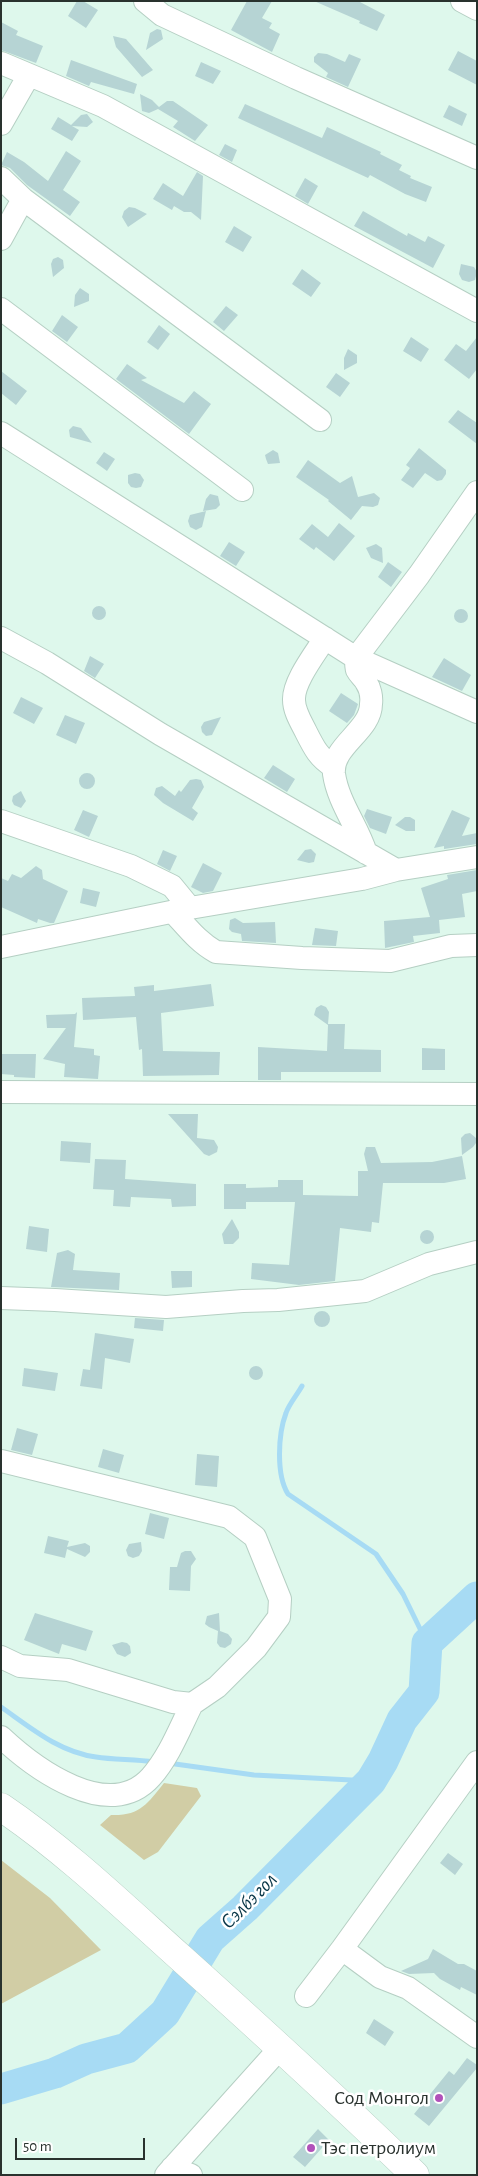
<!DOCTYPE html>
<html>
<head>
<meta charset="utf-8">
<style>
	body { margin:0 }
	#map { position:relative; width:478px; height:2176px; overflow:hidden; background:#def8ec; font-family:"Alegreya Sans",sans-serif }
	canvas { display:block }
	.frame { position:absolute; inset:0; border:2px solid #29322e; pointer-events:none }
	.scale { position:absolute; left:15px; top:2138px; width:130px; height:22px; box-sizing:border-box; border:2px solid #29322e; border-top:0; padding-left:6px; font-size:15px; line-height:18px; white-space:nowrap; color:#29322e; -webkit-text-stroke:4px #fff; paint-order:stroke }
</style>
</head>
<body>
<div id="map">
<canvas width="478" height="2176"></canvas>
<div class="frame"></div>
<div class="scale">50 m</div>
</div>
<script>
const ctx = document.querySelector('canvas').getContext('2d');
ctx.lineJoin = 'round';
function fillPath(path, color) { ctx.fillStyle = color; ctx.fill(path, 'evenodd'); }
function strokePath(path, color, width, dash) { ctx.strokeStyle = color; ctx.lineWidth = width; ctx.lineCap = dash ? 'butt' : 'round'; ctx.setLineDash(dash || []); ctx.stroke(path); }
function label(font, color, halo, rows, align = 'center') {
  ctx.font = font + ' "Alegreya Sans",sans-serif'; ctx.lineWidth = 5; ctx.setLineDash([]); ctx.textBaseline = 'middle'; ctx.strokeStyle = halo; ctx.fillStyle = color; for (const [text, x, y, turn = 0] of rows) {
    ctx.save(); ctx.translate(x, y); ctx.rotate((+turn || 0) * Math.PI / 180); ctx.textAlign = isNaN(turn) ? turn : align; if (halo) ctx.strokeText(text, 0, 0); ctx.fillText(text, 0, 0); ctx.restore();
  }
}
fillPath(new Path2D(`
	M164,1783L197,1788L201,1796L158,1852L144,1860L100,1825L111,1815C140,1816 147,1804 164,1783Z
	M1,1860L50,1898L101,1950L1,2004Z`), '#d1cda5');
strokePath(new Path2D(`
	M302,1386C297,1395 289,1404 286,1413C278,1434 276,1475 288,1494L376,1554L403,1594L427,1643
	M1,1707C31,1728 59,1752 96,1757C115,1760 135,1759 154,1762
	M168,1763L254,1775L371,1781`), '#a7dbf4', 5);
strokePath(new Path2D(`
	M1,2089L55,2073L86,2059L127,2048L165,2013L210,1939L245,1908L371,1781L383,1761L402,1720L424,1692L427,1643L477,1597`), '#a7dbf4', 31);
fillPath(new Path2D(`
	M77,1H83L98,10L86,28L68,16Z
	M247,1H272L262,18L272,23L269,28L280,34L272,52L231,30Z
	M314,1H358L385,15L377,31L359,23L360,21Z
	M1,22L18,31L16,35L43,46L36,63L1,50Z
	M157,29L161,30L163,39L146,50L150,33Z
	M113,36L126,39L153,70L142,77L116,47Z
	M458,51L477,61V85L448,70Z
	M318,53L327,54L345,62L349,54L361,59L348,87L326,77L328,73L314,62V57Z
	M71,60L137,84L134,94L91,82L89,86L66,76Z
	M201,62L221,71L213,84L195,76Z
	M140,94L152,100L159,107L167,101H173L208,125L195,141L173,127L178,121L158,109L149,113L142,111Z
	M245,104L322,138L327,127L381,152L380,154L402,165L399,170L411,176L410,178L432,187L426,202L405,194L370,175L368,178L238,118Z
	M449,105L467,114L462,126L443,117Z
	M87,114L93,122L87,127L72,126L79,130L72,141L51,129L58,117L71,125L81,115Z
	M225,144L237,150L232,162L219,155Z
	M66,151L81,161L63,190L80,202L70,216L27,185L10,168L1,165L7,152L24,162L48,181Z
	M197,172L203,176L201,220L191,212H184L174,206L172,210L153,199L163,183L183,196Z
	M305,178L318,186L308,204L295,196Z
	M129,207L135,208L147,214L128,227L122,217L124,211Z
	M363,211L407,236L408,233L425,242L428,236L445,245L433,268L354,226Z
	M234,226L252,237L243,252L225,242Z
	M58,257L63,260L64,268L53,277L51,264L53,259Z
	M461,264L474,267L477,272L475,280L469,282L462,280L459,274Z
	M302,269L321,283L311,297L292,284Z
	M80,288L89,294V301L74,307L75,295Z
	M226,306L238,315L224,331L213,322Z
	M62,315L78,327L67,342L52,331Z
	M159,325L170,334L158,350L147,342Z
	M411,337L429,349L421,362L403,351Z
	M477,337V369L469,379L444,360L456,344L466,351Z
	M348,349L357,355V363L344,370V358Z
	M127,364L147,378L141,380L184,403L194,391L211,404L189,434L116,379Z
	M1,371L27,391L16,405L1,393Z
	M336,373L350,383L340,397L326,387Z
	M458,410L477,423V444L448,422Z
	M73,426L81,428L92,443L70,437L69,430Z
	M419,448L446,470V474L442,480L437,481L425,473L413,488L401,480L410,468L406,465Z
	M273,450L278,453L280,463L268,464L266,459L265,455Z
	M104,452L115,459L107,471L96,463Z
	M308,460L340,483L352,476L358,497L374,493L380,498L378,505L373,507L362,506L351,520L328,501L329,500L296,477Z
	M135,473L140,474L144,480L141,487L136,488L131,487L128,483V475Z
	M210,494L218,496L220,505L216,509L203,511L206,499Z
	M206,511L202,527L196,530L190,527L188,521L190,515Z
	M339,523L355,536L334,561L316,547L314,550L299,539L312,524L328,537Z
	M229,542L245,552L236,566L220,556Z
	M376,544L382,548L383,563L371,558L366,548Z
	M388,562L402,572L391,587L378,577Z
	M92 613a7 7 0 1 1 14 0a7 7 0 1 1-14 0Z
	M454 616a7 7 0 1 1 14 0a7 7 0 1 1-14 0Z
	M90,656L104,664L95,678L84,671Z
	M444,658L471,675L462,691L432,677Z
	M341,693L358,704L354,715L347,723L329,711Z
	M21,697L43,708L34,724L13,713Z
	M65,715L85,723L76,744L56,735Z
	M221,717L212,735L206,736L202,732L201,727L204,722Z
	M273,765L295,779L287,792L264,778Z
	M79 781a8 8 0 1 1 16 0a8 8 0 1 1-16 0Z
	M196,779L201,780L204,787L192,808L198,813L193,821L163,803L154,795L156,788L162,786L175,796L179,790L181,792L190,780Z
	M21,791L26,801L21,808L14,805L12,801L13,796Z
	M367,809L392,817L386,834L370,828L364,816Z
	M83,810L98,816L89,837L74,830Z
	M452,810L470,818L462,836L477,833V844L444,849V846L434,848Z
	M405,817H410L415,820V831H406L395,825Z
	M311,849L316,854L314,862L309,863L297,860L305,850Z
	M163,850L177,856L170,871L157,864Z
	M203,863L222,873L213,891L203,893L191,887Z
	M36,866L42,870L43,879L68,891L54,923H50L38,919L37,923L1,907V878L8,881L12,874L21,878Z
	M477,870V891L462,894L465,917L439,920L440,933L413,936L414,942L385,948L384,921L430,917L421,888L448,879L447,875Z
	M83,888L100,892L96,907L80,903Z
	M235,918L243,923L275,922L276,943L242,941L241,934L232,932L229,929L230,920Z
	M315,928L338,931L336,946L312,945Z
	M211,984L214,1006L161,1013L163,1051L220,1052L219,1075L143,1076L142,1049L139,1050L136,1017L83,1020L82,998L135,996L134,987L154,985V991Z
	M321,1005L326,1007L329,1012L328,1024H345L344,1049L381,1050V1072H281V1080H258V1047L327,1051L328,1025L314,1015L316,1008Z
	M77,1012L74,1047L94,1049V1055L100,1056L98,1079L64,1077L65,1064L43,1059L66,1028H47L46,1015L75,1014Z
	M422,1048L445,1049V1070H422Z
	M1,1054H36L35,1078L14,1077V1075L1,1074Z
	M168,1114H198L197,1138L214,1140L218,1147L217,1152L209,1156L204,1154Z
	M470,1133L476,1138V1143L473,1147L462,1155L461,1138L465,1134Z
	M61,1141L91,1143L90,1163L60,1161Z
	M366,1147H375L381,1163L432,1162L462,1156L466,1179L444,1183H383L379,1223L372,1222L371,1232L340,1228L335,1281L299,1285L251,1279L252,1263L289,1265L295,1202H246V1209H224V1184H246V1188L278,1187V1180H303V1195L358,1196V1171H368L364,1154Z
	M95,1159L126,1160L125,1179L196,1184V1206L172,1207L171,1199L131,1197L130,1207L113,1206L114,1190L93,1189Z
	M232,1219L239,1232V1238L233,1244H224L222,1234Z
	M29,1226L49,1229L47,1252L26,1249Z
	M420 1237a7 7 0 1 1 14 0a7 7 0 1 1-14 0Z
	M68,1250L75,1254L73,1270L120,1273L119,1290L51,1287L57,1253Z
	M171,1271H192V1287L172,1288Z
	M314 1319a8 8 0 1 1 16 0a8 8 0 1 1-16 0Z
	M135,1318L164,1320L163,1331L134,1328Z
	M95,1333L134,1339L130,1363L105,1358L102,1389L80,1386L83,1369L90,1370Z
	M249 1373a7 7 0 1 1 14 0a7 7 0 1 1-14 0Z
	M24,1368L58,1373L55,1391L22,1386Z
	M17,1428L38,1434L32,1455L11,1450Z
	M103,1449L124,1455L119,1473L98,1467Z
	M197,1454L219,1456L217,1487L195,1485Z
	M150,1513L169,1518L164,1539L145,1534Z
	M48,1536L69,1541L67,1547L85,1543L90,1546V1552L85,1557L67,1549L65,1558L44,1553Z
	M141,1542L142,1551L139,1556L133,1558L128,1556L126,1550L129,1544Z
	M185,1551H191L196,1559L191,1566L190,1591L169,1590L170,1567H177L181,1553Z
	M35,1613L93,1631L86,1651L62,1644L59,1654L24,1640Z
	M219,1613L220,1631L228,1634L232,1639L231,1644L225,1648L220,1647L217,1643L218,1631L209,1627L205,1624L207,1616Z
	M122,1642L127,1643L130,1646L131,1653L125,1657L117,1654L112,1645Z
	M448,1853L463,1864L455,1875L440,1863Z
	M433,1949L458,1964H464L477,1971V1995L461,1987L460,1990L440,1979L434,1973L409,1974L401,1971L428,1959Z
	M374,2019L394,2032L385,2046L366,2033Z
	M467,2058L477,2065V2068L429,2126L414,2114L449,2071L454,2075Z
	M318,2129L329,2140L305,2167L293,2157Z`), '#b6d4d4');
const minor = new Path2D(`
	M145,1L162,15L296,78L477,158
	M462,1L477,9
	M1,63L103,106L477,311
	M1,124L29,75
	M1,178L23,199L320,420
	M1,239L23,199
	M1,309L242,490
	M1,433L356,658L477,712
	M1,638L47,663L160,734L396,870
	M325,638C315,654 293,682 294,700C294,711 301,722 306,732C314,748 319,758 334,767
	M1,821L131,866L172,886L190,908
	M366,853C358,827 338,802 334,774C331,746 371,731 371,704C372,697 370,688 366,682C364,678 359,674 357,670C356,667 356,661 356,658L419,575L477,492
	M173,912C187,927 198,942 216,952L302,958L390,961L451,946L477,945
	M1,947L190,908L362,879L396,870L477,857
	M1,1092L477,1094
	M1,1298L55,1300L166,1307L243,1301L278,1300L365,1291L429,1264L477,1252
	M1,1461L229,1517L255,1537L280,1599L279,1617L256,1648L217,1687L192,1704L173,1702L68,1670L20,1666L1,1657
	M1,1737C34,1768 109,1824 151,1777C169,1757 180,1728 192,1704
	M342,1949L380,1977L408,1988L477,2037
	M306,1996L342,1949L477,1762
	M172,2168L191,2175
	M166,2175L280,2048`);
const major = new Path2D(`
	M1,1807C66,1851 123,1906 181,1958C260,2029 339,2101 415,2175`);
strokePath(minor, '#b5cfc3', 24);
strokePath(major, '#b5cfc3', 29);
strokePath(minor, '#fff', 22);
strokePath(major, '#fff', 28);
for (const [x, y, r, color] of [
	[439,2098,5,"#b151ba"],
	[311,2148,5,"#b151ba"]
]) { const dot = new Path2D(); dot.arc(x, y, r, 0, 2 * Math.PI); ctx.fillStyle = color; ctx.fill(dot); strokePath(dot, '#fff', 2); }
label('20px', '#29322e', '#fff', [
	["Сод Монгол",429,2098],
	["Тэс петролиум",321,2148,"left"]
], 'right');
label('italic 21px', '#083647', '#fff', [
	["Сэлбэ гол",249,1901,-45]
]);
</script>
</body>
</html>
